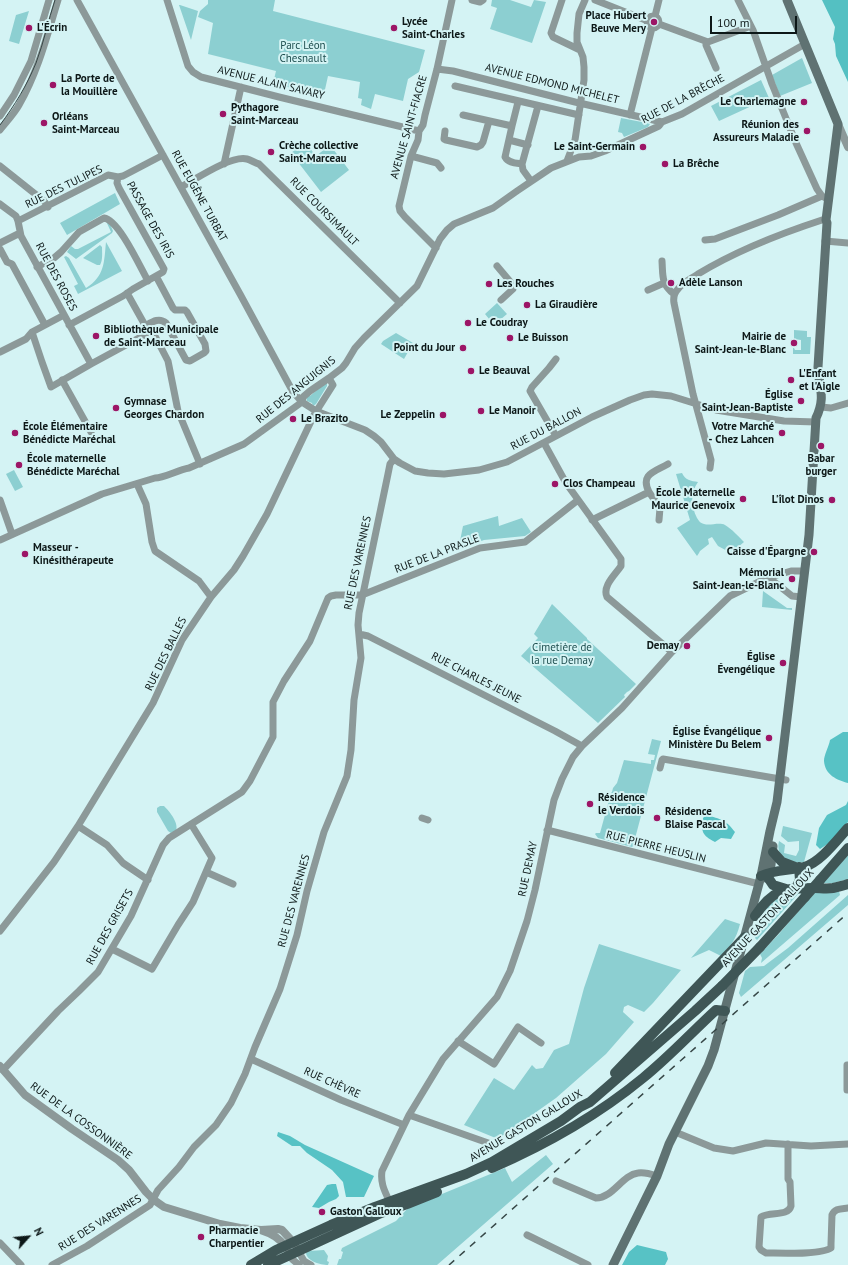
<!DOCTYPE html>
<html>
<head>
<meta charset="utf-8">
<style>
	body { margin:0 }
	#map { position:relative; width:848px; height:1265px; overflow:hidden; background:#d4f3f4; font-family:"PT Sans",sans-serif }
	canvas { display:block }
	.north { position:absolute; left:8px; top:1217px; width:40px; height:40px; -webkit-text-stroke:3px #d4f3f4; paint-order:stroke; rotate:63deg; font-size:11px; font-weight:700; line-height:16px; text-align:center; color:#0c1717 }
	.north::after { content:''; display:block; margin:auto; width:14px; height:18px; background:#0c1717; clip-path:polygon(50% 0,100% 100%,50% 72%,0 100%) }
	.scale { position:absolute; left:710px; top:16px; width:87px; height:18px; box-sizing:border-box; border:2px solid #0c1717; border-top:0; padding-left:5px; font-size:12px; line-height:14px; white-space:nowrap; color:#0c1717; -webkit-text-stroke:3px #d4f3f4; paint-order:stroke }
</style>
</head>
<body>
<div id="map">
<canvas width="848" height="1265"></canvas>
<div class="north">N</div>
<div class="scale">100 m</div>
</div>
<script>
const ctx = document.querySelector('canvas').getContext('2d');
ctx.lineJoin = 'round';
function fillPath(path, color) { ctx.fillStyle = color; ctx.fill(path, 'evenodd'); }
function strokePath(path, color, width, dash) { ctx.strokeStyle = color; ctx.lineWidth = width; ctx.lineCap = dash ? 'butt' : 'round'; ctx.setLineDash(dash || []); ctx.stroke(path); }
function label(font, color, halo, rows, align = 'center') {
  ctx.font = font + ' "PT Sans",sans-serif'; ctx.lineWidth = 4; ctx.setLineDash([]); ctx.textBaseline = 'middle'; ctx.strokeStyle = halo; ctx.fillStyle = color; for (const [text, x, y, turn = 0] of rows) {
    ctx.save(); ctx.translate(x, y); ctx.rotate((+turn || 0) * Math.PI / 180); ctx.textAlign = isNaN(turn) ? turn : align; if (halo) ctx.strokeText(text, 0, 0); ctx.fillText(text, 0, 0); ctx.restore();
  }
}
fillPath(new Path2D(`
	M208,0H275L273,11L425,50L419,72L408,79L403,101L375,94L371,109L361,105L362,99L358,98L360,82L328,76L324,94L319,91L317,95L273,83L276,71L208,54L213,23L198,17L200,11L208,4Z
	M492,0H510L531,7L534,0L546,2L532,43L490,29L497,8L491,6Z
	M180,5L198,11L191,40L179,5Z
	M29,11L19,44L9,41L16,15Z
	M802,58L812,83L780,96L772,75Z
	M761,80L769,98L719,121L711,106Z
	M621,118L647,123L650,124L648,127L624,137L622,133L618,132Z
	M305,142L316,156L330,145L349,170L321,192L291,153Z
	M115,193L120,204L67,235L60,223Z
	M106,221L110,224L113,231L112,233L76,259L67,252L71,246L75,249H78L111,232Z
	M106,242L122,271L78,294L74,286L78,284L64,257L66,256L69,258L86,288C105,276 104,262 106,242Z
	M100,245L102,247C102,253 103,260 100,265H97L83,258Z
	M497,303L507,314L494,325L485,314Z
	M794,330L807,331V337H811L810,354H793V348H794L795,350H801V340L794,339Z
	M396,333L413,343L404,359L381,344L383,341Z
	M325,383H327V386L316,404L313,406L312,403L307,401L306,397L309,395L310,396Z
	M14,470L23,487L15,491L6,474Z
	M682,473C685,480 691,481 698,482C690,493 691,506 697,518C699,521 700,523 704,524C710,526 719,522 725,525C732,529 739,537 744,542L731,553L718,546L712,537L708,539L709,544L700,551L699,553L697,556L677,528L690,520L676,474Z
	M498,516L499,526L522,518L531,532L525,536L484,540L466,547L460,541L463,526Z
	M763,591L787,608H792V610L762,607Z
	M552,604L587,638V639L636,684L629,691L627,692L624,695L625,697L598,723L521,656L538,638L534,634Z
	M652,739L661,741L633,846L632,847L598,838L595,834L596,833H600L611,793L612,792L613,788L617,783L624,760L651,764V760H654L655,755L648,754Z
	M160,806H164C170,812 179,823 176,831L171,833L168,831L157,812V808Z
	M783,826L812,833L804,862C790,865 775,857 779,841L785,845L784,853L796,856L799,850V841L788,842L781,836Z
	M848,854V879L833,883H822Z
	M839,891L840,895L761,963L762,958L760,954L778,935L815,892Z
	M799,893L757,940L755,938C765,910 766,897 799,893Z
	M848,895V905L741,997L739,993L745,971L750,967L764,966L788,948Z
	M725,919L740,924C736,940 731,945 721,956L709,950L691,958Z
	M599,944L681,970L653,1003L644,1012L628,1005L624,1007L623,1012L634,1022L606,1054L556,1098L498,1139L464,1125L494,1078L514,1090L532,1065L536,1069L543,1068L554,1050L569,1044L584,988Z
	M546,1155L553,1164L437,1265H337L339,1259H341L343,1252L341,1251L342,1248L396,1221L408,1208L505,1168L512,1182Z
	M324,1250L328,1256L327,1261L329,1262L328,1265C320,1265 307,1261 306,1253L309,1251Z`), '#8ccfd1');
fillPath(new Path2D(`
	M843,732H848V783C837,780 825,775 824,761C824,755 829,746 830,740Z
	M848,801V822L829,843L820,849L816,845L819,828L827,815L846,805Z
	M706,815C721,819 726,820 735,832L731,839L721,838L715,842C702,835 701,832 703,818Z
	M278,1132L290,1136L305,1145L374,1176L364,1197H346L343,1182L332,1170L307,1153L300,1146H292L277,1136Z
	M332,1184H336L339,1196L336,1199L329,1202L319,1208L312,1207L327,1185Z
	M637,1245L666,1252L668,1259L665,1265H622L629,1252Z`), '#57c2c5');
fillPath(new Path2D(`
	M822,0H848V82L836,56L835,44L833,39L835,27Z`), '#54c0c2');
strokePath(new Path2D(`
	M77,0L240,294L293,392L302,402L316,411L365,430L374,436L381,442L394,459L400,463L415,471L428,473L444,474L479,470L507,462L592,417L630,400L644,395L652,394L671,396L716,410L784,421L816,422
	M167,0L188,66L193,72L201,77L279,97L419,131
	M472,0L480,2L483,0
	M562,0L551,33L553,37L580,50
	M595,0L648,21
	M738,0L753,30L772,84L796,143L817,189L822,196L829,200
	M655,16L659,0
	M647 22a6 6 0 1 1 12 0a6 6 0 1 1-12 0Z
	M659,24L708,42L751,26
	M706,42V45L716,68
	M437,69L453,71L575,102L662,122
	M455,86L579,115
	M518,102L512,126L505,157C508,163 516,163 522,164
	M463,115L512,126
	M630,115L652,28
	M0,116L14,95L31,61L49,0
	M0,130C6,122 14,114 19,105C38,72 47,36 58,0
	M445,131L444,139L446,140L477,147L481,145L483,142L489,121
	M509,140L528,145
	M411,156L437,163L441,168
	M567,161L575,140L584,80V67L583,57L577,42V33L579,14L585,0
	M224,164L241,87
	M0,166L44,201L48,207
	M531,181L523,170L522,164L538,106
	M181,187C196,179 231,155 247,159C251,160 255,163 259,164L400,303
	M0,204L16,216L18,221L21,236L91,364
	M18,221L108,175L118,177L123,176L163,155
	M705,240L715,239L778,215L822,196
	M825,241L848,243
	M0,243L20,233
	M436,248L405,217L400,211L399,206L411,156L418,140L419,131L423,125L425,115L437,69L452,0
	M0,249L7,262L12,264L45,325
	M662,261C663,276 661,284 674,294
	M497,266L513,285V289L501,300
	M37,267L54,258L61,252L79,232L104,218C119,220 140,267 148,281
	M648,290L664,283
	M127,293L146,327L155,336L168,361L178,411L200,464
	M69,325L123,296L133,289L163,272L164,269L119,188L117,183L118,177
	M145,326C152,322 159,317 166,323L186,360L190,361L204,353L206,351L205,344L187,312L185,310H175L173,308L156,276
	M32,332L42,362L51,387L91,364L150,332
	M0,352L26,339L32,332L64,315
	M556,359L549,368L532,387L530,391L556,436
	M62,380L91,432
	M821,407L831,408L848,403
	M544,443L566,483L621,559V566C615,575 602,586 607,597L672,652
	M710,468L711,460L693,394L674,303C673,297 674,293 678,289C683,282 691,279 698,274C736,251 779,234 822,220H826
	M137,484L146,504L152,542L155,551L199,581L211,597
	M649,492C640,474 654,472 668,464
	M0,500L12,534
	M592,520L649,492L660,508L659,520
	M0,540L102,494L155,478C164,478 178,470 189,468L244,444L302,402L303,397L310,391L329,378L342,368L346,363L355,348L364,338L417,286L440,239L447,230L454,224L493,208L517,191L551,168L579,157L591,156L605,151L659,126L662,122L682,114L805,44
	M764,580L773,581L792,596L801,597
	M359,634L368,636L555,731L582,746
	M660,768L662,760L663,759L786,780
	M422,818L428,820
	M78,826L107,845L123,863L148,880
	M547,830L759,884
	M206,872L233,884
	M0,931L54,862L78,826L153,703L182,640L211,597L234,570L243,556L267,514L314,415L333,385L329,378
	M112,949L152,969L178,925L193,902L212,858L191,824
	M458,1041L494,1064L518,1027L541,1043
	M251,1059L341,1100L404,1125
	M3,1070L58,1011L79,991L98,972L131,916L163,845L169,838L242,792L250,781L273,737V702L284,681L310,641L328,598L331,596L336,595H362L480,548L525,542L578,500
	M847,1090V1065
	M409,1115L491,1144
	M680,1134L714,1148L733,1151L766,1143L811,1146L848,1144
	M788,1144V1179L790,1182L791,1206C788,1217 770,1211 761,1217L759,1247L761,1250L766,1253C779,1253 821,1255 831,1248V1244L832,1215C835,1208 841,1209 848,1208
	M556,1181L596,1198C613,1198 622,1175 638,1173C644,1172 651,1174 657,1176
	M391,1205C386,1193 380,1185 382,1171L409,1115L443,1059L497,997L510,971L527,921L535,890L554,800L562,779L573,757L582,746L622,708L672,652L730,596L767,578L791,571H804
	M527,1235L588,1265
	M0,1243L21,1265
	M296,1247L304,1261L311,1265
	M288,1251L292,1259L299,1265
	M52,1265L87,1246L150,1205L158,1190L179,1167L194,1147L216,1125L231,1103L245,1074L255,1047L280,989L297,935L307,891L324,832L347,776L351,750L354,700L361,658L358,625L359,613L388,474L390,464L394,459`), '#8c9999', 7);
strokePath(new Path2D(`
	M838,124L848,147
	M0,1066L25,1095L72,1129L118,1160L129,1170L146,1192L154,1200L164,1207L220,1224L240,1228L261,1230L278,1229L282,1230L293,1242
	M263,1231C273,1234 279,1238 285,1246`), '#8c9999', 8);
strokePath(new Path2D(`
	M766,878L771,865L773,846
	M613,1265L657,1176L669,1144L708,1066L714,1050L761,876L770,831L777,802L809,535L816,418C826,397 819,388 818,367L827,223L826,220L838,124L787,0`), '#5f7272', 9);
strokePath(new Path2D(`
	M773,852L782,862L795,867
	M761,876C776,869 789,871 804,867C820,863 837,840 848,828
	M767,876L773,885L786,889
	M820,880L848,848
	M796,888L800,880L799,867
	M755,916C773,889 784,888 814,888C820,888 827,889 833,888C838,887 843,886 848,884
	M760,947L805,897
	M615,1073L745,937
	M492,1168C545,1145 598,1115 643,1078C669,1057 692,1032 716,1010L725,1011
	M251,1265L276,1250L331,1225L375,1207L466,1174L492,1162L561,1121L580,1107L590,1102L695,1011L722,986
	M268,1265L381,1213L407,1204L437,1192`), '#3f5656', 10);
strokePath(new Path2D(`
	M0,125C15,105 27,85 36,63C44,42 48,21 55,0`), '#374747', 1);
strokePath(new Path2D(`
	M449,1265L848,913`), '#374747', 1.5, [7, 7]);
strokePath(new Path2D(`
	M805,897L820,880
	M722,986L760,947`), '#3f5656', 10);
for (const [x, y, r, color] of [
	[654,22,4,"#9c1566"],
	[29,28,4,"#9c1566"],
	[394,28,4,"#9c1566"],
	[53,85,4,"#9c1566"],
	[804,102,4,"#9c1566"],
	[223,114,4,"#9c1566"],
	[44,123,4,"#9c1566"],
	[807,131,4,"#9c1566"],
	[643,147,4,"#9c1566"],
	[271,152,4,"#9c1566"],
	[665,164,4,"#9c1566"],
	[671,283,4,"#9c1566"],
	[489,284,4,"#9c1566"],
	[527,305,4,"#9c1566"],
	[468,323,4,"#9c1566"],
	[96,336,4,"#9c1566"],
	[510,338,4,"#9c1566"],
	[794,343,4,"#9c1566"],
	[463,348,4,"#9c1566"],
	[471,371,4,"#9c1566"],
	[791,380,4,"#9c1566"],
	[801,401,4,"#9c1566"],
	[116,408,4,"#9c1566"],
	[481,411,4,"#9c1566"],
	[443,415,4,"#9c1566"],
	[293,419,4,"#9c1566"],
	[15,433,4,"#9c1566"],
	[782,433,4,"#9c1566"],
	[821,446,4,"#9c1566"],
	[19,465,4,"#9c1566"],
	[555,484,4,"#9c1566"],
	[743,499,4,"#9c1566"],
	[832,500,4,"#9c1566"],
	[814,552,4,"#9c1566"],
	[25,554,4,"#9c1566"],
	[792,579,4,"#9c1566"],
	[687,646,4,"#9c1566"],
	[783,663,4,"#9c1566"],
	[769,738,4,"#9c1566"],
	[590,804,4,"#9c1566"],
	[657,818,4,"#9c1566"],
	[322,1212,4,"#9c1566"],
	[201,1237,4,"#9c1566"]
]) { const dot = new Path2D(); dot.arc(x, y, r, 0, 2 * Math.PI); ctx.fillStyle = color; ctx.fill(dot); strokePath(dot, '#d4f3f4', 1.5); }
label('bold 11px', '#0c1717', '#d4f3f4', [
	["Place Hubert",646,16,"right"],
	["Beuve Mery",646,29,"right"],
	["Lycée",402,22],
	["Saint-Charles",402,35],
	["L'Écrin",37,28],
	["La Porte de",61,79],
	["la Mouillère",61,92],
	["Le Charlemagne",796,102,"right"],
	["Pythagore",231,108],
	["Saint-Marceau",231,121],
	["Orléans",52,117],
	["Saint-Marceau",52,130],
	["Réunion des",799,125,"right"],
	["Assureurs Maladie",799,138,"right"],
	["Crèche collective",279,146],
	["Saint-Marceau",279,159],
	["Le Saint-Germain",635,147,"right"],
	["La Brêche",673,164],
	["Adèle Lanson",679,283],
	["Les Rouches",497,284],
	["La Giraudière",535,305],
	["Le Coudray",476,323],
	["Bibliothèque Municipale",104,330],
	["de Saint-Marceau",104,343],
	["Mairie de",786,337,"right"],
	["Saint-Jean-le-Blanc",786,350,"right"],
	["Le Buisson",518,338],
	["Point du Jour",455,348,"right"],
	["Le Beauval",479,371],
	["L'Enfant",799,374],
	["et l'Aigle",799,387],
	["Église",793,395,"right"],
	["Saint-Jean-Baptiste",793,408,"right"],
	["Gymnase",124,402],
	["Georges Chardon",124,415],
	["Le Manoir",489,411],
	["Le Zeppelin",435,415,"right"],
	["Le Brazito",301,419],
	["École Élémentaire",23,427],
	["Bénédicte Maréchal",23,440],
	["Votre Marché",774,427,"right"],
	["- Chez Lahcen",774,440,"right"],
	["École maternelle",27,459],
	["Bénédicte Maréchal",27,472],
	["Babar",821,459,"center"],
	["burger",821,472,"center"],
	["Clos Champeau",563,484],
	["École Maternelle",735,493,"right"],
	["Maurice Genevoix",735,506,"right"],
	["L'îlot Dinos",824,500,"right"],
	["Masseur -",33,548],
	["Kinésithérapeute",33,561],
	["Caisse d'Épargne",806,552,"right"],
	["Mémorial",784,573,"right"],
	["Saint-Jean-le-Blanc",784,586,"right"],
	["Demay",679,646,"right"],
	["Église",775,657,"right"],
	["Évengélique",775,670,"right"],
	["Église Évangélique",761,732,"right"],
	["Ministère Du Belem",761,745,"right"],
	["Résidence",598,798],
	["le Verdois",598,811],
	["Résidence",665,812],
	["Blaise Pascal",665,825],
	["Gaston Galloux",330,1212],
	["Pharmacie",209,1231],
	["Charpentier",209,1244]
], 'left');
label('11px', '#1e4e4f', '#d4f3f4', [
	["Parc Léon",303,46],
	["Chesnault",303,59],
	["Cimetière de",562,648],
	["la rue Demay",562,661]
]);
label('11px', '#0c1717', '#d4f3f4', [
	["AVENUE ALAIN SAVARY",271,83,14],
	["AVENUE EDMOND MICHELET",552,84,14],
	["RUE DE LA BRÈCHE",683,99,-28],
	["AVENUE SAINT-FIACRE",409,127,-74],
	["RUE DES TULIPES",64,187,-26],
	["RUE EUGÈNE TURBAT",199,196,61],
	["RUE COURSIMAULT",324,212,45],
	["PASSAGE DES IRIS",150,220,61],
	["RUE DES ROSES",56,277,62],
	["RUE DES ANGUIGNIS",296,390,-39],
	["RUE DU BALLON",546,429,-28],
	["RUE DE LA PRASLE",437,554,-21],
	["RUE DES VARENNES",358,563,-78],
	["RUE DES BALLES",166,654,-64],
	["RUE CHARLES JEUNE",476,678,27],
	["RUE PIERRE HEUSLIN",656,847,14],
	["RUE DEMAY",528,869,-78],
	["RUE DES VARENNES",294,901,-75],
	["AVENUE GASTON GALLOUX",768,918,-47],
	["RUE DES GRISETS",110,927,-61],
	["RUE CHÈVRE",332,1083,24],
	["RUE DE LA COSSONNIÈRE",81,1121,36],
	["AVENUE GASTON GALLOUX",526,1126,-31],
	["RUE DES VARENNES",100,1223,-32]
]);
</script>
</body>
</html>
